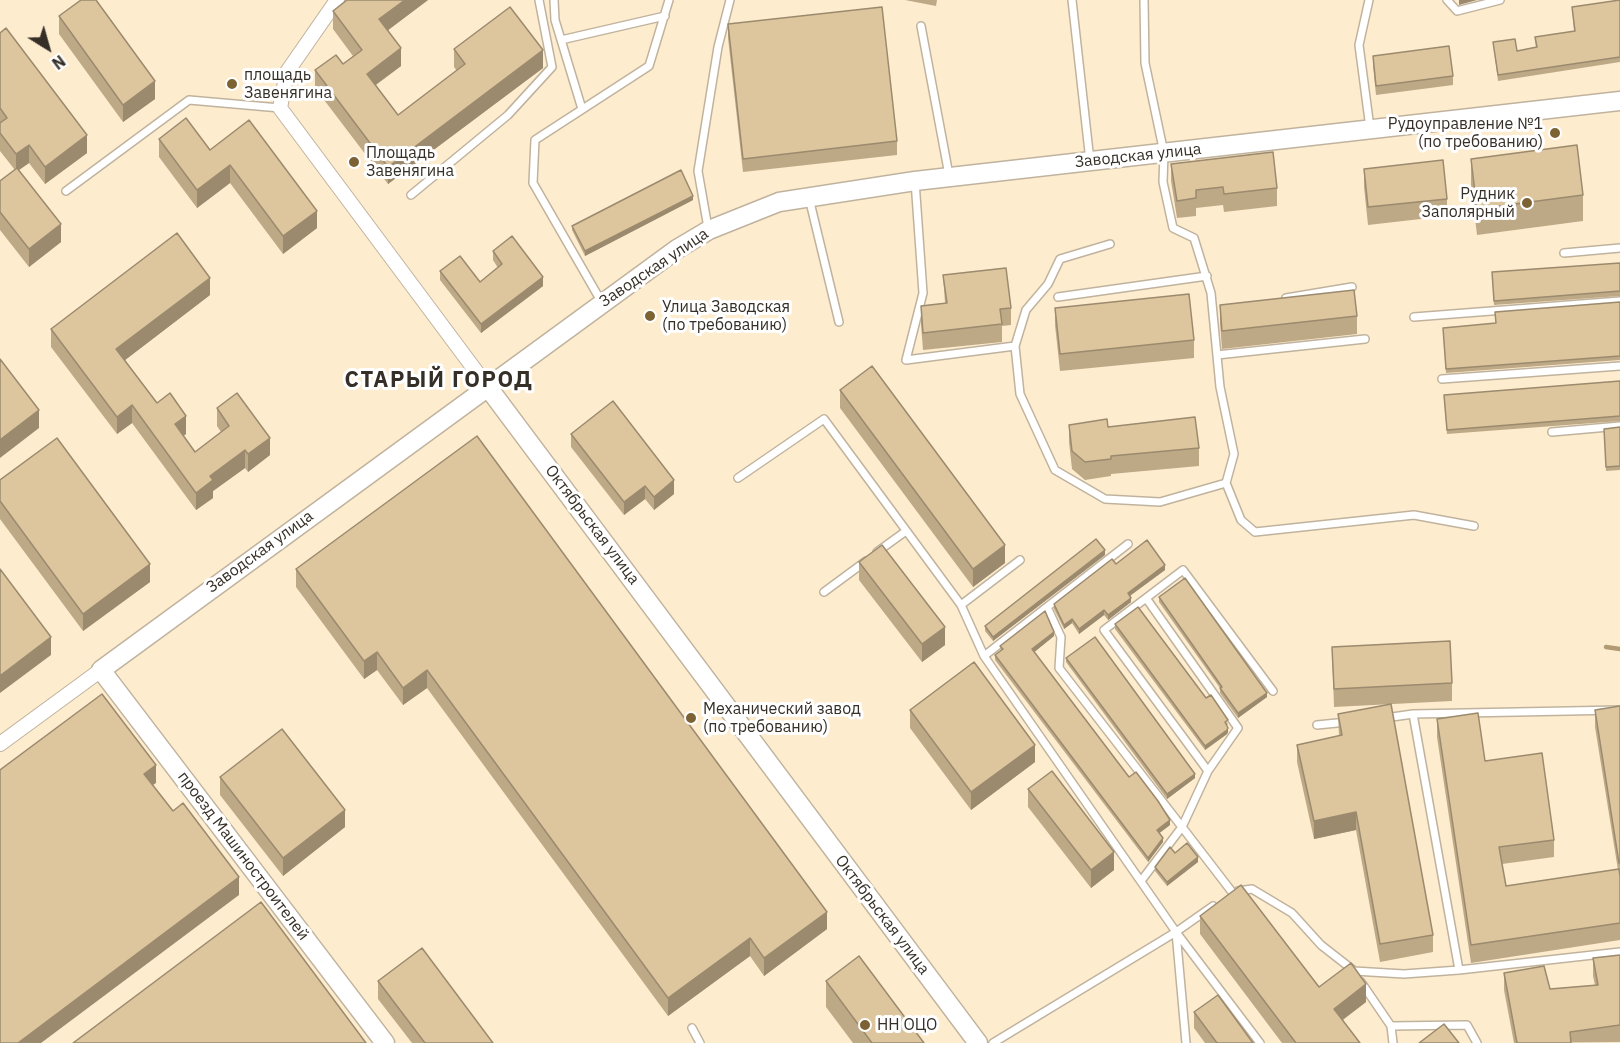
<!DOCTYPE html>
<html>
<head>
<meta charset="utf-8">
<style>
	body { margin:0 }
	#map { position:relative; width:1620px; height:1043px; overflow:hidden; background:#fff7ea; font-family:"IBM Plex Sans",sans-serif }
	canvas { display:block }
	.north { position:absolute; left:18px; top:18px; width:60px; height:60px; -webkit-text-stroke:4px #fff; paint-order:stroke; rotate:143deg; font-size:16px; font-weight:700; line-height:24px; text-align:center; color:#352f27 }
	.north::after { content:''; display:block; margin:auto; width:21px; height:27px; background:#352f27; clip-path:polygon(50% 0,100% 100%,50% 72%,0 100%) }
</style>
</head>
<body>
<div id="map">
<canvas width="1620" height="1043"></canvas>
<div class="north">N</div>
</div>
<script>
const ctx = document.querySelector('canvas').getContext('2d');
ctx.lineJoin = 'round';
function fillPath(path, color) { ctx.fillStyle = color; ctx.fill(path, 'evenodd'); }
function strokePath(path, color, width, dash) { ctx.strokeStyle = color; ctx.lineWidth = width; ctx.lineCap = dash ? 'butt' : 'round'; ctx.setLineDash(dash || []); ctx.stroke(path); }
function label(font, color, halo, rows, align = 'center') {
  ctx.font = font + ' "IBM Plex Sans",sans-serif'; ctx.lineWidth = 6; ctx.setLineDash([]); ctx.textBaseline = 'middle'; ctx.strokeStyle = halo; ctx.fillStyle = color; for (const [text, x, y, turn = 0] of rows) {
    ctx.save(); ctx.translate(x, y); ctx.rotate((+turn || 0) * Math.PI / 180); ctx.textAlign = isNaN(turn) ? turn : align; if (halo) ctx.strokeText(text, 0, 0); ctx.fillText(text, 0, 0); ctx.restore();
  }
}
fillPath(new Path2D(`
	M0,0H1620V1043H0Z`), '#feeccf');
strokePath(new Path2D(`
	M1606,647L1620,649`), '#b19a74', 4.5);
const lane = new Path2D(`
	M554,0L555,20L582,109
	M1072,0L1090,161
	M1144,0L1145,63L1164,153L1163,182L1173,228L1194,238L1211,293L1220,387L1234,454L1226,483L1241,520L1255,532L1414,515L1474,526
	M1369,0L1359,45L1370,128
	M1447,0L1457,11L1500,0
	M921,26L949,175
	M561,40L665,16
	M915,181L923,293L906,360L1015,346L1026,310L1048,284L1060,259L1110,244
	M66,191L189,100L280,108
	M411,195L508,115L552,67L539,0
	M809,198L839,322
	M708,228L698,171L718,47L730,0
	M1564,253L1620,248
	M1058,297L1207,276
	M1286,298L1352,287
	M601,301L533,183L535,140L649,66L669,0
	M1414,317L1620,301
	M1015,346L1020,394L1055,470L1105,499L1160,502L1226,483
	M1217,355L1365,339
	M1442,379L1620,366
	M1552,432L1620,426
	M738,478L824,419L961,605
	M877,552L906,531
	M1020,560L961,605L984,656L1176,932
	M824,592L866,561
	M1146,598L1238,728L1208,771
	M1047,607L1061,637L1059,668L1182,827L1141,881
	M984,656L1128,544
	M1413,714L1620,710
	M1317,725L1347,722
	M1238,891L1252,889L1292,913L1321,945L1353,970
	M1232,892L1182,827L1208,771L1104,630L1183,570L1273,691
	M1459,970L1620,952
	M1354,971L1404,974L1459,970L1413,714L1385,718
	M1361,982L1391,1026L1467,1025L1477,1043
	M1391,1026L1393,1043
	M692,1028L700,1043
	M993,1043L1176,932L1213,906
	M1186,1043L1176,932L1260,1043`);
const street = new Path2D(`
	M337,0L287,72L280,108L487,386
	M0,744L101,670`);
const secondary = new Path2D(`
	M487,386L978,1043
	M385,1043L101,670L677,249L709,230L779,202L915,181L1620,101`);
strokePath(lane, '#c0b39e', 10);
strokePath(street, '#c0b39e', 16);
strokePath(secondary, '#c0b39e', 21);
strokePath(lane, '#fff', 7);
strokePath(street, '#fff', 14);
strokePath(secondary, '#fff', 18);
fillPath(new Path2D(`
	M347,0H428L388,30L401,66L376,85L398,115L457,71L454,67V49L543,68L388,184L315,88V70L343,64L353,56L333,29V11Z
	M905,0H937L936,6Z
	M1620,0V62L1498,81L1493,42L1517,51L1536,48L1535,37L1574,31L1572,7Z
	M59,16L155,99L123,122L59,34Z
	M728,24L897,141V155L743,172L728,38Z
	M0,33L87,153L45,184L29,163L19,170L61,242L29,267L0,230V181L15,170L0,151Z
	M1373,56L1453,76V85L1376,95L1373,65Z
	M159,139L210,150L317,228L283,254L230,183L197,208L159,157Z
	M1471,159L1583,195V221L1477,235L1471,185Z
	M1171,164L1277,188V206L1224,212L1223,205L1196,208V216L1177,218L1171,181Z
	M1364,169L1447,199V216L1368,225L1364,187Z
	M693,200L585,256L572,230V226Z
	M493,251L543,286L481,333L440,280V271L480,282L498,268L493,260Z
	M1620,263V296L1494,305L1492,272Z
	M943,275L1011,308V325L1002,326V342L923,350L921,324V306L945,303Z
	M210,295L125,360L157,403L186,434L183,436L195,452L221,432L217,426V408L270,455L248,472L245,468L213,491V498L196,510L132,423L117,434L51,347V329Z
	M1620,302V360L1446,373L1443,332Z
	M1220,305L1357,316V334L1222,349L1220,323Z
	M1055,308L1194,340V358L1060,371L1055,325Z
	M1620,381V421L1447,434L1444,399Z
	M840,390L1005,563L973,587L840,408Z
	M1069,425L1108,427L1199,448V466L1111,474V476L1085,480L1072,469L1069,442Z
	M1620,427V470L1606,471L1604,429Z
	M571,434L674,494L654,510L645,499L624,515L571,447Z
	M0,480L150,582L83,631L0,519Z
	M1105,555L993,641L985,631V626Z
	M859,562L945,645L922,662L859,580Z
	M1116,564L1165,570L1130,596L1131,602L1108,620L1104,615L1079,634L1072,623L1064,629L1054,609V604Z
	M296,569L827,929L764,976L750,956L668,1016L427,688L403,705L377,670L364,679L296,587Z
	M1159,597L1267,697L1238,718L1220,693V688L1159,602Z
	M1115,624L1206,698L1228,724L1227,725L1228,732L1227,734L1205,750L1115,629Z
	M1054,636L1034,652L1129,777L1170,825L1159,833L1163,842L1148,862L995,660V655L1001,650L1000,646Z
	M1332,647L1452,683V701L1334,707Z
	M1066,658L1195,778L1167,799L1066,662Z
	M1620,706V940L1471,963L1437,737V719L1485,761L1554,840V857L1502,864L1506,886L1618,870L1595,727V710Z
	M910,710L1035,762L971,810L910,728Z
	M1338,714L1433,935V952L1380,962L1356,830L1314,839L1297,762V745L1339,736Z
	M220,777L345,827L283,876L220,795Z
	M1028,789L1114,870L1091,888L1028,807Z
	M1175,853L1198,862L1167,886L1155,871V867Z
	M1200,916L1319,987L1366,1002L1343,1020L1360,1043H1282L1200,934Z
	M1620,955V1042L1514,1043L1504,990V973L1550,989L1595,985L1593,976V958Z
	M378,981L493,1043H412L378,999Z
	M826,981L924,1043H853L826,1007Z
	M1194,1012L1253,1043H1205L1194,1028Z`), '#bea987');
fillPath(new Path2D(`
	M405,0H428L379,37V19Z
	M1459,0H1477L1459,5Z
	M401,48V66L367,91V74Z
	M543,50V68L388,184V167Z
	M155,81V99L123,122V105Z
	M87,135V153L45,184V167Z
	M29,145V163L16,172V154Z
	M230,165V183L197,208V190Z
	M693,196V200L585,256V251Z
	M317,211V228L283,254V236Z
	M61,224V242L29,267V249Z
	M543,277V286L481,333V324Z
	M210,278V295L116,367V349Z
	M132,405V423L117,434V417Z
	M39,410V428L0,458V440Z
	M186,416V434L175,442V424Z
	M270,438V455L248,472V454Z
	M245,450V468L213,491V498L196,510V493L210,476Z
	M674,480V494L654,510V497Z
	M645,486V499L624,515V502Z
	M1005,545V563L973,587V569Z
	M1105,550V555L993,641V637Z
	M150,564V582L83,631V614Z
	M1165,565V570L1128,597V593Z
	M1131,598V602L1108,620V615Z
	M1104,610V615L1079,634V629Z
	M1072,619V623L1064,629V625Z
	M945,627V645L922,662V644Z
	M1054,632V636L1032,654V649Z
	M51,637V655L0,693V676Z
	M377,652V670L364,679V661Z
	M427,670V688L403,705V688Z
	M1267,693V697L1238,718V713Z
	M1228,728V732L1227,734L1205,750V746Z
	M1035,745V762L971,810V792Z
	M156,765V783L144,791V774Z
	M1195,774V778L1167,799V794Z
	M345,810V827L283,876V858Z
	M1356,812V830L1314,839V821Z
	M1170,820V825L1157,835V830Z
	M1163,838V842L1148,862V858Z
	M1114,852V870L1091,888V870Z
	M1198,857V862L1167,886V882Z
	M239,877V895L41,1043H18Z
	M827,912V929L764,976V958Z
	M750,938V956L668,1016V998Z
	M1366,984V1002L1334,1026V1009Z`), '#9b8a6e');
const building = new Path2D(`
	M81,0H96L155,81L123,105L59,16Z
	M347,0H405L379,19L401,48L367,74L398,115L465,64L454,49L510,7L543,50L388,167L315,70L336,55L343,64L362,50L333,11Z
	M1620,0V57L1498,75L1493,42L1515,39L1517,51L1537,47L1535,37L1575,31L1572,7Z
	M882,7L897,141L743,159L728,24Z
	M6,28L87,135L45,167L29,145L16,154L0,133V123L7,118L0,108V33Z
	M1449,46L1453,76L1376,86L1373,56Z
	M186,118L210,150L249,120L317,211L283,236L230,165L197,190L159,139Z
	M1577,145L1583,195L1477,209L1471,159Z
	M1273,152L1277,188L1224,194L1223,187L1196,190V198L1177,201L1171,164Z
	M1443,160L1447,199L1368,207L1364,169Z
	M17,168L61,224L29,249L0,212V181Z
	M681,170L693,196L585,251L572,226Z
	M177,233L210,278L116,349L157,403L170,393L186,416L175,424L195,452L229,426L217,408L237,393L270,438L248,454L245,450L210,476L213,480L196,493L132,405L117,417L51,329Z
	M512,236L543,277L481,324L440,271L460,256L480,282L502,264L493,251Z
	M1620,263V291L1494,301L1492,272Z
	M1006,268L1011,308L1000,309L1002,324L923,333L921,306L947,303L943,275Z
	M1354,290L1357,316L1222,331L1220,305Z
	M1189,294L1194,340L1060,354L1055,308Z
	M1620,302V356L1446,369L1443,328L1496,323L1495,312Z
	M0,359L39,410L0,440Z
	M872,366L1005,545L973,569L840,390Z
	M1620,381V416L1447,430L1444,395Z
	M613,401L674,480L654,497L645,486L624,502L571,434Z
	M1195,417L1199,448L1111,456V459L1085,462L1072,451L1069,425L1107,419L1108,427Z
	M1620,427V466L1606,467L1604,429Z
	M477,436L827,912L764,958L750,938L668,998L427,670L403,688L377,652L364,661L296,569Z
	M57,438L150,564L83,614L0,501V480Z
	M1096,539L1105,550L993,637L985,626Z
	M1147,540L1165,565L1128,593L1131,598L1108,615L1104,610L1079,629L1072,619L1064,625L1054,604L1112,559L1116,564Z
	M882,545L945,627L922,644L859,562Z
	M0,569L51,637L0,676Z
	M1185,578L1267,693L1238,713L1220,688L1222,687L1159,597Z
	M1138,607L1206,698L1211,695L1228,720L1225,722L1228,728L1227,730L1205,746L1115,624Z
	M1045,611L1054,632L1032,649L1129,777L1136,772L1158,801L1170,820L1157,830L1163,838L1148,858L995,655L1003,649L1000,646Z
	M1095,637L1195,774L1167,794L1066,658Z
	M1450,641L1452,683L1334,689L1332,647Z
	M974,662L1035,745L971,792L910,710Z
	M102,694L156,765L144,774L173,811L183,803L239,877L18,1043H0V770Z
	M1391,704L1433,935L1380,944L1356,812L1314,821L1297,745L1342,735L1338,714Z
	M1620,706V863H1619L1595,710Z
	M1478,713L1485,761L1542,753L1554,840L1499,847L1506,886L1619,869L1620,877V923L1471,945L1437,719Z
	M282,729L345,810L283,858L220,777Z
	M1052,771L1114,852L1091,870L1028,789Z
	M1187,843L1198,857L1167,882L1155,867L1170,847L1175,853Z
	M1241,885L1319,987L1351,963L1366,984L1334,1009L1360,1043H1296L1200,916Z
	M261,902L366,1043H73Z
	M422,948L493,1043H425L378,981Z
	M1620,955V1025L1570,1032L1571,1043H1517L1504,973L1544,966L1550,989L1598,985L1593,958Z
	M859,956L924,1043H872L826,981Z
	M1218,995L1253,1043H1217L1194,1012Z
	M1444,1024L1459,1043H1419Z`);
fillPath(building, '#ddc59d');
strokePath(building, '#9b8a6e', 1.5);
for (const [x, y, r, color] of [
	[232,84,6,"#7d6234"],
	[1555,133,6,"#7d6234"],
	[354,162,6,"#7d6234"],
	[1527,203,6,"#7d6234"],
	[650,316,6,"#7d6234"],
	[691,718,6,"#7d6234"],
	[865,1025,6,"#7d6234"]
]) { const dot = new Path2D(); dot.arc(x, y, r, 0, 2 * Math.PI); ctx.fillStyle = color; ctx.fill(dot); strokePath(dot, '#fff', 2); }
label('16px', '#352f27', '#fff', [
	["площадь",244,75],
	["Завенягина",244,93],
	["Рудоуправление №1",1543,124,"right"],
	["(по требованию)",1543,142,"right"],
	["Площадь",366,153],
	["Завенягина",366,171],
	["Рудник",1515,194,"right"],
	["Заполярный",1515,212,"right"],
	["Улица Заводская",662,307],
	["(по требованию)",662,325],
	["Механический завод",703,709],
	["(по требованию)",703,727],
	["НН ОЦО",877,1025]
], 'left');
label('16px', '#352f27', '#fff', [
	["Заводская улица",1138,156,-6],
	["Заводская улица",654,268,-34],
	["Октябрьская улица",592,525,53],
	["Заводская улица",260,552,-36],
	["проезд Машиностроителей",243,856,53],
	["Октябрьская улица",882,915,53]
]);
ctx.letterSpacing = '1.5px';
label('bold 22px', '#352f27', '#fff', [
	["СТАРЫЙ ГОРОД",439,381]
]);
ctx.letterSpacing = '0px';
</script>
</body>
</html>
